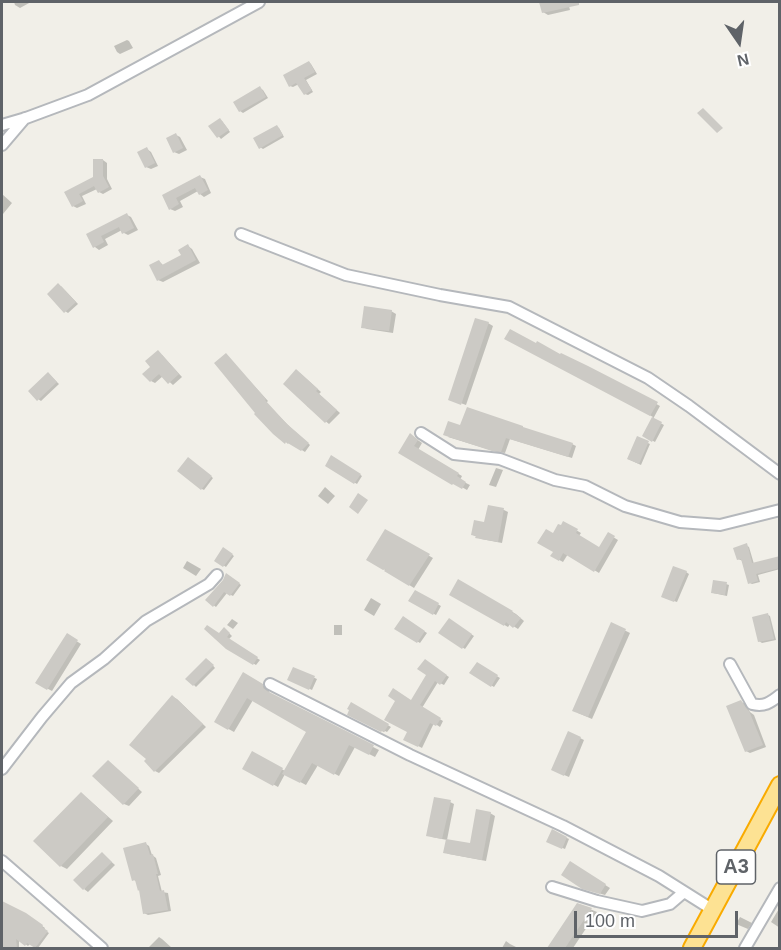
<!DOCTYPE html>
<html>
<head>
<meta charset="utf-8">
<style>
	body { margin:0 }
	#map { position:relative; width:781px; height:950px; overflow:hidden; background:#f1efe8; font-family:Arial,sans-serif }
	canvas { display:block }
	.frame { position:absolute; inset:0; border:3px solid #5f6368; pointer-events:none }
	.north { position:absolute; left:709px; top:12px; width:60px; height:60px; -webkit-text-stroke:4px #fff; paint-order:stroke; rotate:167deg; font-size:16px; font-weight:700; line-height:24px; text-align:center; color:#5f6368 }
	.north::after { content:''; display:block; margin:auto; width:21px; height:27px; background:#5f6368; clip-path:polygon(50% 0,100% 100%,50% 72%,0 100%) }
	.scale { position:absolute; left:574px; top:911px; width:164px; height:27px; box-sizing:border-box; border:3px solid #5f6368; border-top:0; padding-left:8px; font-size:18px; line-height:21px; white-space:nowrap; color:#5f6368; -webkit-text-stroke:4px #fff; paint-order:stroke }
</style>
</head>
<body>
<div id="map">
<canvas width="781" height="950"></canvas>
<div class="frame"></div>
<div class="north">N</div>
<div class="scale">100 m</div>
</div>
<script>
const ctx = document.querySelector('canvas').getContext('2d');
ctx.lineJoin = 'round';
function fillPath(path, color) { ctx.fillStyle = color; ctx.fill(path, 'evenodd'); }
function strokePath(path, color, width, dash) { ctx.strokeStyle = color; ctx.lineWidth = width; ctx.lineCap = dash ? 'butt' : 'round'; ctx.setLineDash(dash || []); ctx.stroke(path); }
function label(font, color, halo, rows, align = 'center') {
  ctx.font = font + ' Arial,sans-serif'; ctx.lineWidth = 6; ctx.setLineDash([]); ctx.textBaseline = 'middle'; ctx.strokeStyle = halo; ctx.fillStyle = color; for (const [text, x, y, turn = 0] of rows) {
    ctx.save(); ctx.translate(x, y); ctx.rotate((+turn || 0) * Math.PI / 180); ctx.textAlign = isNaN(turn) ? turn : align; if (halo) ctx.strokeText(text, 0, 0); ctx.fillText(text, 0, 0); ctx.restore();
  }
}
fillPath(new Path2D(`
	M14,2H31L20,8L15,5Z
	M541,2H568L570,10L548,15L543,12Z
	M127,40L129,41L133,48L120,54L117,52L114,46Z
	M309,62L311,64L317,74L306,80L313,92L308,95L305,94L299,84L293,87L290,86Z
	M260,88L263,90L268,98L243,113L240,111Z
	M222,121L230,132L221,139L210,126Z
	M277,127L279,128L284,137L263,149L260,147Z
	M176,135L180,137L187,150L179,154L174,152Z
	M147,149L151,152L158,166L151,169L146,167Z
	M95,160H103L107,163V179L112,189L103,194L99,192L97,189L82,196L86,204L77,208L73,206L66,192L94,178Z
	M200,177L205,179L211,193L204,197L200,194L198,191L180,201L183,207L175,211L170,209L164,196Z
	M2,194L12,203L3,214L2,213Z
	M127,215L131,217L138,230L128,235L124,233L122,230L105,239L108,245L99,250L95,247L88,234Z
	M188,246L192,249L200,263L163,282L158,280L159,261L164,266L183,256Z
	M61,286L78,304L68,313L65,311Z
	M391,311L396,314L393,333L367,329L363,327Z
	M488,323L493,326L466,405L452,400Z
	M506,338L561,356L587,367L660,406L653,419L664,425L655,442L644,436L653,417Z
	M162,355L182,377L173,385L163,376L155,383L151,381Z
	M226,355L268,401L266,403L290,427L310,445L305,452L289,442L288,444L286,442Z
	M300,373L321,392L319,394L340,413L329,424L307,406Z
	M50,375L59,384L41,401L38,399Z
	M461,427L572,444L576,446L572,458L510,439L505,453L497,452L448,437Z
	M411,435L422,443L418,450L462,476L460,480L470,485L467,490L400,452Z
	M637,438L650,444L641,465L628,459Z
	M332,457L362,476L357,484L327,466Z
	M191,461L213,478L204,490L202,489Z
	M496,468L503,470L496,487L489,485Z
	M325,487L335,496L328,504L318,496Z
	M489,507L504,510L508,512L502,543L481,539L473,535L485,524Z
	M564,523L581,533L579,536L599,549L608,534L618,540L599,573L568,554L563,562L552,556L555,552L553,535Z
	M386,531L433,558L414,588L368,559Z
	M746,545L749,547L754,564L780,557V569L758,575L760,582L752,584L750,583L743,561L738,559Z
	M224,549L234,556L226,567L216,560Z
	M187,561L201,569L196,576L183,568Z
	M686,572L689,574L677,602L665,598Z
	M227,575L241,585L233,596L227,593L216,607L207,600L224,581Z
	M459,581L516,614L524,621L518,629L510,624L508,627L451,594Z
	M726,584L729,585L727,596L713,593Z
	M416,592L441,606L436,615L410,601Z
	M371,598L381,604L374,616L364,610Z
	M768,615L770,616L776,640L762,643L759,641Z
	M403,618L427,633L420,643L397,629Z
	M232,619L238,623L233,629L227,625Z
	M449,620L474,636L465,649L441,633Z
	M612,624L630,633L592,719L578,713Z
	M334,625H342V635H334Z
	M227,631L232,636L228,640L260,660L256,665L227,648L219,635Z
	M67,635L81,644L52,691L37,683Z
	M209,661L215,668L196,687L188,679Z
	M425,661L449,677L444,685L438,682L422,708L443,721L440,727L434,723L422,748L405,739L409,732L412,702L428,675Z
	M477,664L500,678L494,687L471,673Z
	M294,669L317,679L312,690L289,679Z
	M243,674L268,688L269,692L271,695L379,750L375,757L355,747L339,776L318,765L306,785L285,774L278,787L244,768L253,753L285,771L308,731L253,700L234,732L216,722Z
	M173,697L177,699L206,727L159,773L155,771Z
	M741,702L746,704L750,712L754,715L766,747L750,753L746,751Z
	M352,704L391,727L387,732L385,731L384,732L349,714Z
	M580,738L584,740L569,777L557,772Z
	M108,761L142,792L129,806L124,804Z
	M81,794L87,798L113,821L67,869L61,866Z
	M450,802L454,804L447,840L471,845L490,813L495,816L486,861L449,854L444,852L447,840L432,837L428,835Z
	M552,831L569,839L565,849L551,843Z
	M146,844L149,846L152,855L156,858L161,875L158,876L162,892L168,893L171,911L148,915L144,913L140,890L137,882L134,880Z
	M106,857L115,865L88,892L84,889Z
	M570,863L610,888L605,895L588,890Z
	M2,903L29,917L45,928L44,930L49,933L38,948L30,944L28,946L19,939V948H2Z
	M578,904L597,912L573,948H549Z
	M780,907V928L771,922Z
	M740,917L752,923L748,929L736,924Z
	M159,937L162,939L172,948H148Z
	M506,941L510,944L518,948H502Z`), '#0003');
fillPath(new Path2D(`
	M539,2H579V5L542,13Z
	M309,61L315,72L304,78L312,90L304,95L296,83L289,87L283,75Z
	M260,86L266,97L239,112L233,102Z
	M703,108L723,128L717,133L697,113Z
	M220,118L229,130L217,138L208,126Z
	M277,125L283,135L259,149L253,138Z
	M176,133L183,148L173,153L166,138Z
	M147,147L155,163L145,168L137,152Z
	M93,159H103V176L109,187L98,193L94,186L79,194L83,201L72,207L64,192L93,177Z
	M200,175L208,190L199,195L195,188L176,198L179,204L169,210L162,195Z
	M127,213L134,228L122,234L119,227L101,236L104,242L93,248L86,234Z
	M188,244L196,260L157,281L149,265L159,260L162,265L181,255L178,250Z
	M58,283L76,302L64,313L47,294Z
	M364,306L392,310L389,331L361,328Z
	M475,318L489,322L461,405L448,400Z
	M510,329L536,343L537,341L560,354L561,353L588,366L658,402L650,416L504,339Z
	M158,350L179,374L168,384L159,374L150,382L142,374L150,367L145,361Z
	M226,353L266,399L265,400L287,424L309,443L301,451L286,442L285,444L273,434L254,414L255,413L214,363Z
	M296,369L318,389L316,391L337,410L325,423L283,384Z
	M48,372L57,382L37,401L28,391Z
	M467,407L523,426V427L573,443L568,457L506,438L501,452L492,451L443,435L448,421L460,425Z
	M652,417L662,422L652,442L642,436Z
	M410,433L418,440L414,446L459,473L457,476L466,482L462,489L453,484L452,485L398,453Z
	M637,436L649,441L639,464L627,459Z
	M331,455L361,474L354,484L325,466Z
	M188,457L212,476L201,490L177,471Z
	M358,493L368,500L358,514L349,507Z
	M488,505L504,508L498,542L475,538L476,536L471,535L474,520L484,522Z
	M563,521L578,529L576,533L599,547L608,532L615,536L594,572L563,553L559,561L550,556L553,552L537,543L546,529L553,533L558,524L561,525Z
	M385,529L430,554L409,586L384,571L386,569L383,570L366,560Z
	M747,543L752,563L780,556V568L756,574L758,581L748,584L741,559L737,560L733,548Z
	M223,547L233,554L223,567L214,561Z
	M673,566L687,571L674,602L661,597Z
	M226,573L240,583L230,596L224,592L213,607L205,600L223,580Z
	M458,579L513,611L512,612L521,618L513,628L506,622L504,626L449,595Z
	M713,580L727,582L725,595L711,593Z
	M415,590L439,603L433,615L408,601Z
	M768,613L774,639L758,642L752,617Z
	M403,616L425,631L417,643L394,629Z
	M449,618L472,634L462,649L438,633Z
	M611,622L626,629L588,717L572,711Z
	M207,625L219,633L224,627L230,633L227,637L258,657L253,665L226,649L204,629Z
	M67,633L78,640L47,690L35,683Z
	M206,658L214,665L193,686L185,679Z
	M425,659L447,675L440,685L435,681L420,705L441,718L436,726L430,723L418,747L403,740L407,732L384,720L395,701L388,696L393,688L411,700L426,675L417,669Z
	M477,662L498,675L491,687L469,673Z
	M293,667L315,676L309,690L287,680Z
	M243,672L263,684V688L267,691L374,745L369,755L349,745L334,775L312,763L300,783L282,774L306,732L247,698L228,730L214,722Z
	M172,695L203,724L154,772L144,761L146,759L129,745Z
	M741,700L746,708L749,711L763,745L745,752L726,706Z
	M351,702L389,724L384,732L382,731L381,732L347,715L349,710L347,709Z
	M568,731L581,737L564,776L551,770Z
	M252,751L283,768L273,786L242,769Z
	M108,760L139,788L123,805L92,776Z
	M81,792L108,817L60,867L33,841Z
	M434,797L451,800L442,839L426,836Z
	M476,809L491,812L482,860L443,853L446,839L470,843Z
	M552,829L567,837L562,849L546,842Z
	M146,842L150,855L153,854L158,874H156L160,891L164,890L168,910L143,914L139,890L138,891L135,880L132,881L123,848Z
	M102,852L112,862L83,890L73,880Z
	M570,861L606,884L600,894L582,889L561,875Z
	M2,901L26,913L43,925L42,927L48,931L35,948L27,943L25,946L16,939L17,948H2Z
	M577,903L592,908L565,948H547Z`), '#cccac5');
const minor = new Path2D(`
	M2,125L26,118L88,95L259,2
	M2,145L25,118
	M241,234L346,275L440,295L509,307L648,378L689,406L780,474
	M421,433L454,454L500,459L555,480L585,486L625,506L680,522L720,525L780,510
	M730,664L752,704C764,707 770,703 780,695
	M270,684L410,755L563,826L659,876L713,910
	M2,769L42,717L71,683L104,659L146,621L209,584L217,575
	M2,861L102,948
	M552,887L597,901L642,911L670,904L684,892
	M745,948L780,888`);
const highway = new Path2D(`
	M692,948L780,785`);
strokePath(minor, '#b5b8bc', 14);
strokePath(highway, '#f9ab00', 20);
strokePath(minor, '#fff', 10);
strokePath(highway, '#fde293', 16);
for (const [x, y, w] of [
	[736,867,39]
]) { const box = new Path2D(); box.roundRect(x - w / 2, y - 17, w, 34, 4.5); ctx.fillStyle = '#fff'; ctx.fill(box); strokePath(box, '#5f6368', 1.5); }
label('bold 20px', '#5f6368', null, [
	["A3",736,867]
]);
</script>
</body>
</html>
